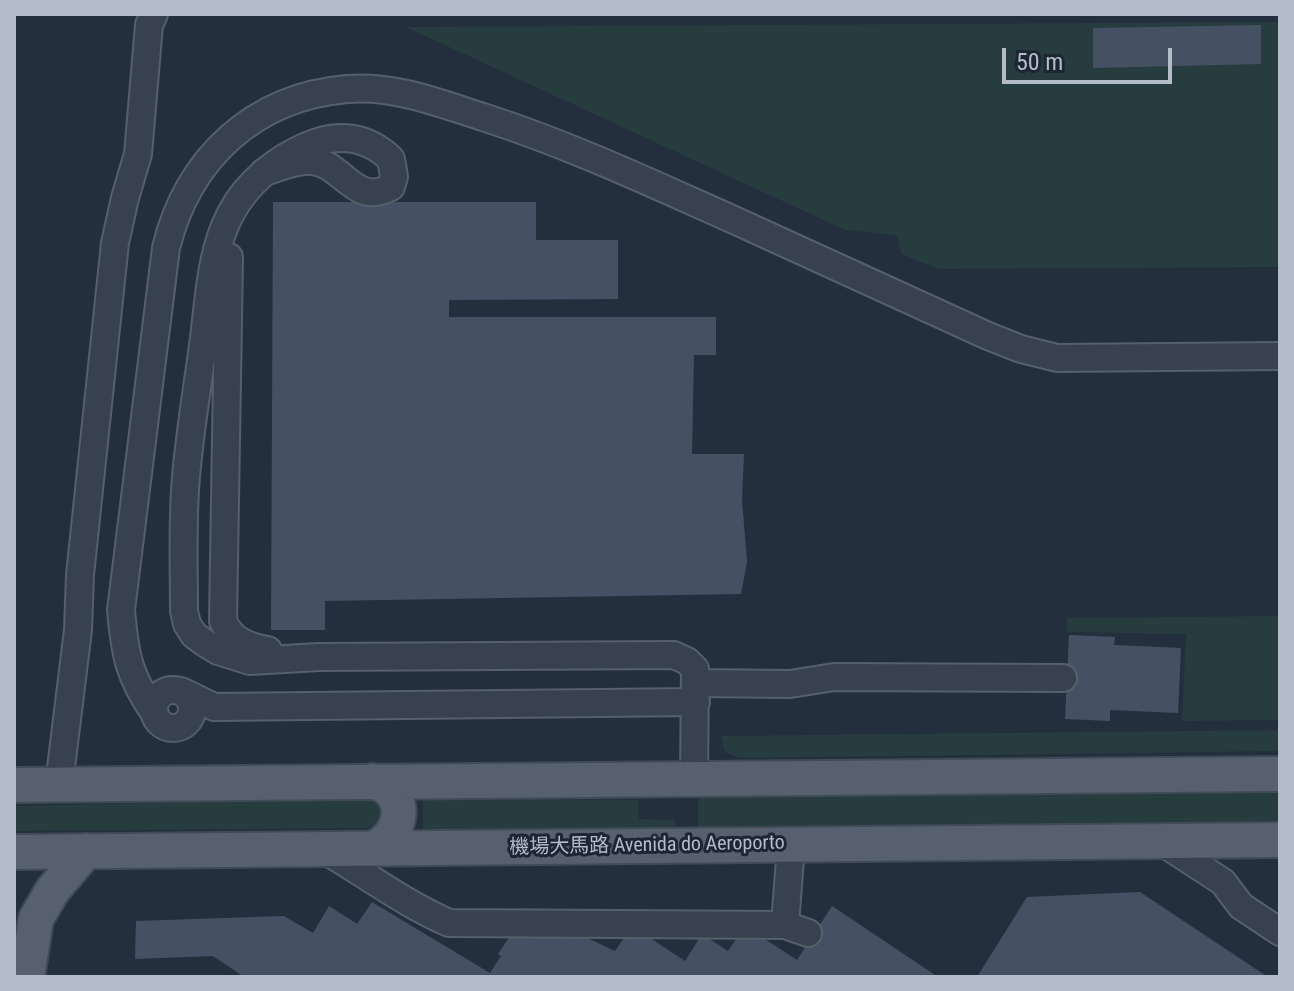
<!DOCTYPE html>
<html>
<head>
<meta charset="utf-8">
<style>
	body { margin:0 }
	#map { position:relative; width:1294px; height:991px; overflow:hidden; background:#242f3e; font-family:"Roboto Condensed",sans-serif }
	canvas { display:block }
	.frame { position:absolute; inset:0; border:16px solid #b4bcc9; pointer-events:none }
	.scale { position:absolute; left:1002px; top:48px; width:170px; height:36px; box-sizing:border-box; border:4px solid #b4bcc9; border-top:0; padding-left:10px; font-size:24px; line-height:28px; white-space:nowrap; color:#b4bcc9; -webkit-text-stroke:6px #1d2633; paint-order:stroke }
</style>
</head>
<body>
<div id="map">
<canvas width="1294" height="991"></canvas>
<div class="frame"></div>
<div class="scale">50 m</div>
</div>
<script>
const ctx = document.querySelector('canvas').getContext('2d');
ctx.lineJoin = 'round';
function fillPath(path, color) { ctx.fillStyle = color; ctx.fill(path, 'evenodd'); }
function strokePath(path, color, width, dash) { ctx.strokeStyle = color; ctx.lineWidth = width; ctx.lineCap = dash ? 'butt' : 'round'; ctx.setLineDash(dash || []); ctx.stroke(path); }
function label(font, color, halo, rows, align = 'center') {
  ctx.font = font + ' "Roboto Condensed","Noto Sans SC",sans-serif'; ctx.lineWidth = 6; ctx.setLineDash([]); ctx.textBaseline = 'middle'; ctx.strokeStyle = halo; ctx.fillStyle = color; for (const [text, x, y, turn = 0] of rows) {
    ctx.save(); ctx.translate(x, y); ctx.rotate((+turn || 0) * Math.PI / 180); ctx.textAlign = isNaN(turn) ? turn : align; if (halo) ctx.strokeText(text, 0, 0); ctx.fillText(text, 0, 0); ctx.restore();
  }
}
fillPath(new Path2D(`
	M1280,22V267L939,269L901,254L897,235L845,230L406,27Z
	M1280,616V720L1182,721L1186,634L1067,632V618Z
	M1280,730V751L739,758L725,752L721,736Z
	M1280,790V826L698,831V794Z
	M368,798L380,805L382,813L379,822L369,828L14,831V806Z
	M423,798L638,800L639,819L675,820L676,836L423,835Z`), '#263c3f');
fillPath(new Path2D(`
	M1261,25V64L1093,68V28Z
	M273,202H536V240H618V299L449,300V317H716V355H694L692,454H744L742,499L747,562L741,594L325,601V630H271Z
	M1069,635L1115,637L1114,645L1181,648L1178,713L1110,710V721L1065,719Z
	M1140,892L1268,977H977L1027,897Z
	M372,902L490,973L501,956L498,954L516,927L566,928L615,951L632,926L685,961L702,934L728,951L745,926L797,960L832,906L938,977H244L213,956L135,959L136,921L284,916L313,933L329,906L357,924Z`), '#455162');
const minor = new Path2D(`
	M264,172C279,168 297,159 313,161C344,165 355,207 391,187L394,177L391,159C367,136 338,132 307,146C276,159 247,183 231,213C211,250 209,297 204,338C198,384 190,430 186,477C182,521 184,567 184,611L187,624L194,635L205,643L218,651L250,661L319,657L674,655L687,661L695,669L694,779
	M229,257L223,621C231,640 248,647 268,650
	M697,683L790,684L834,677L1063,678
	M154 709a19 19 0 1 1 38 0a19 19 0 1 1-38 0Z
	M181,691L214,707L696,702
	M155,714C129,676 125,656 121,610L166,248C188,158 254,97 347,89C394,85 439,103 483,117C570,145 651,183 734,220C819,259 903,297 988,336L1021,349L1057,358L1280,356
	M59,784L78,630L80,575L115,243L125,198L138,154L149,25L154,14
	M1160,841L1223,882L1241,906L1280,932
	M323,849C365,874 405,904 449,923L785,925L808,933
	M785,925L791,845`);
const major = new Path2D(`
	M372,781C410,791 405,835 372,849
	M14,785L1280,774
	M14,852L1280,840
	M27,977L36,919L52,891L86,851`);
strokePath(minor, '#565f6c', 30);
strokePath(major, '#414a57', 38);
strokePath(minor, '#38414e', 26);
strokePath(major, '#56606e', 34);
label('20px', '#b4bcc9', '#1d2633', [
	["機場大馬路 Avenida do Aeroporto",647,846,-1]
]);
</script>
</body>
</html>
